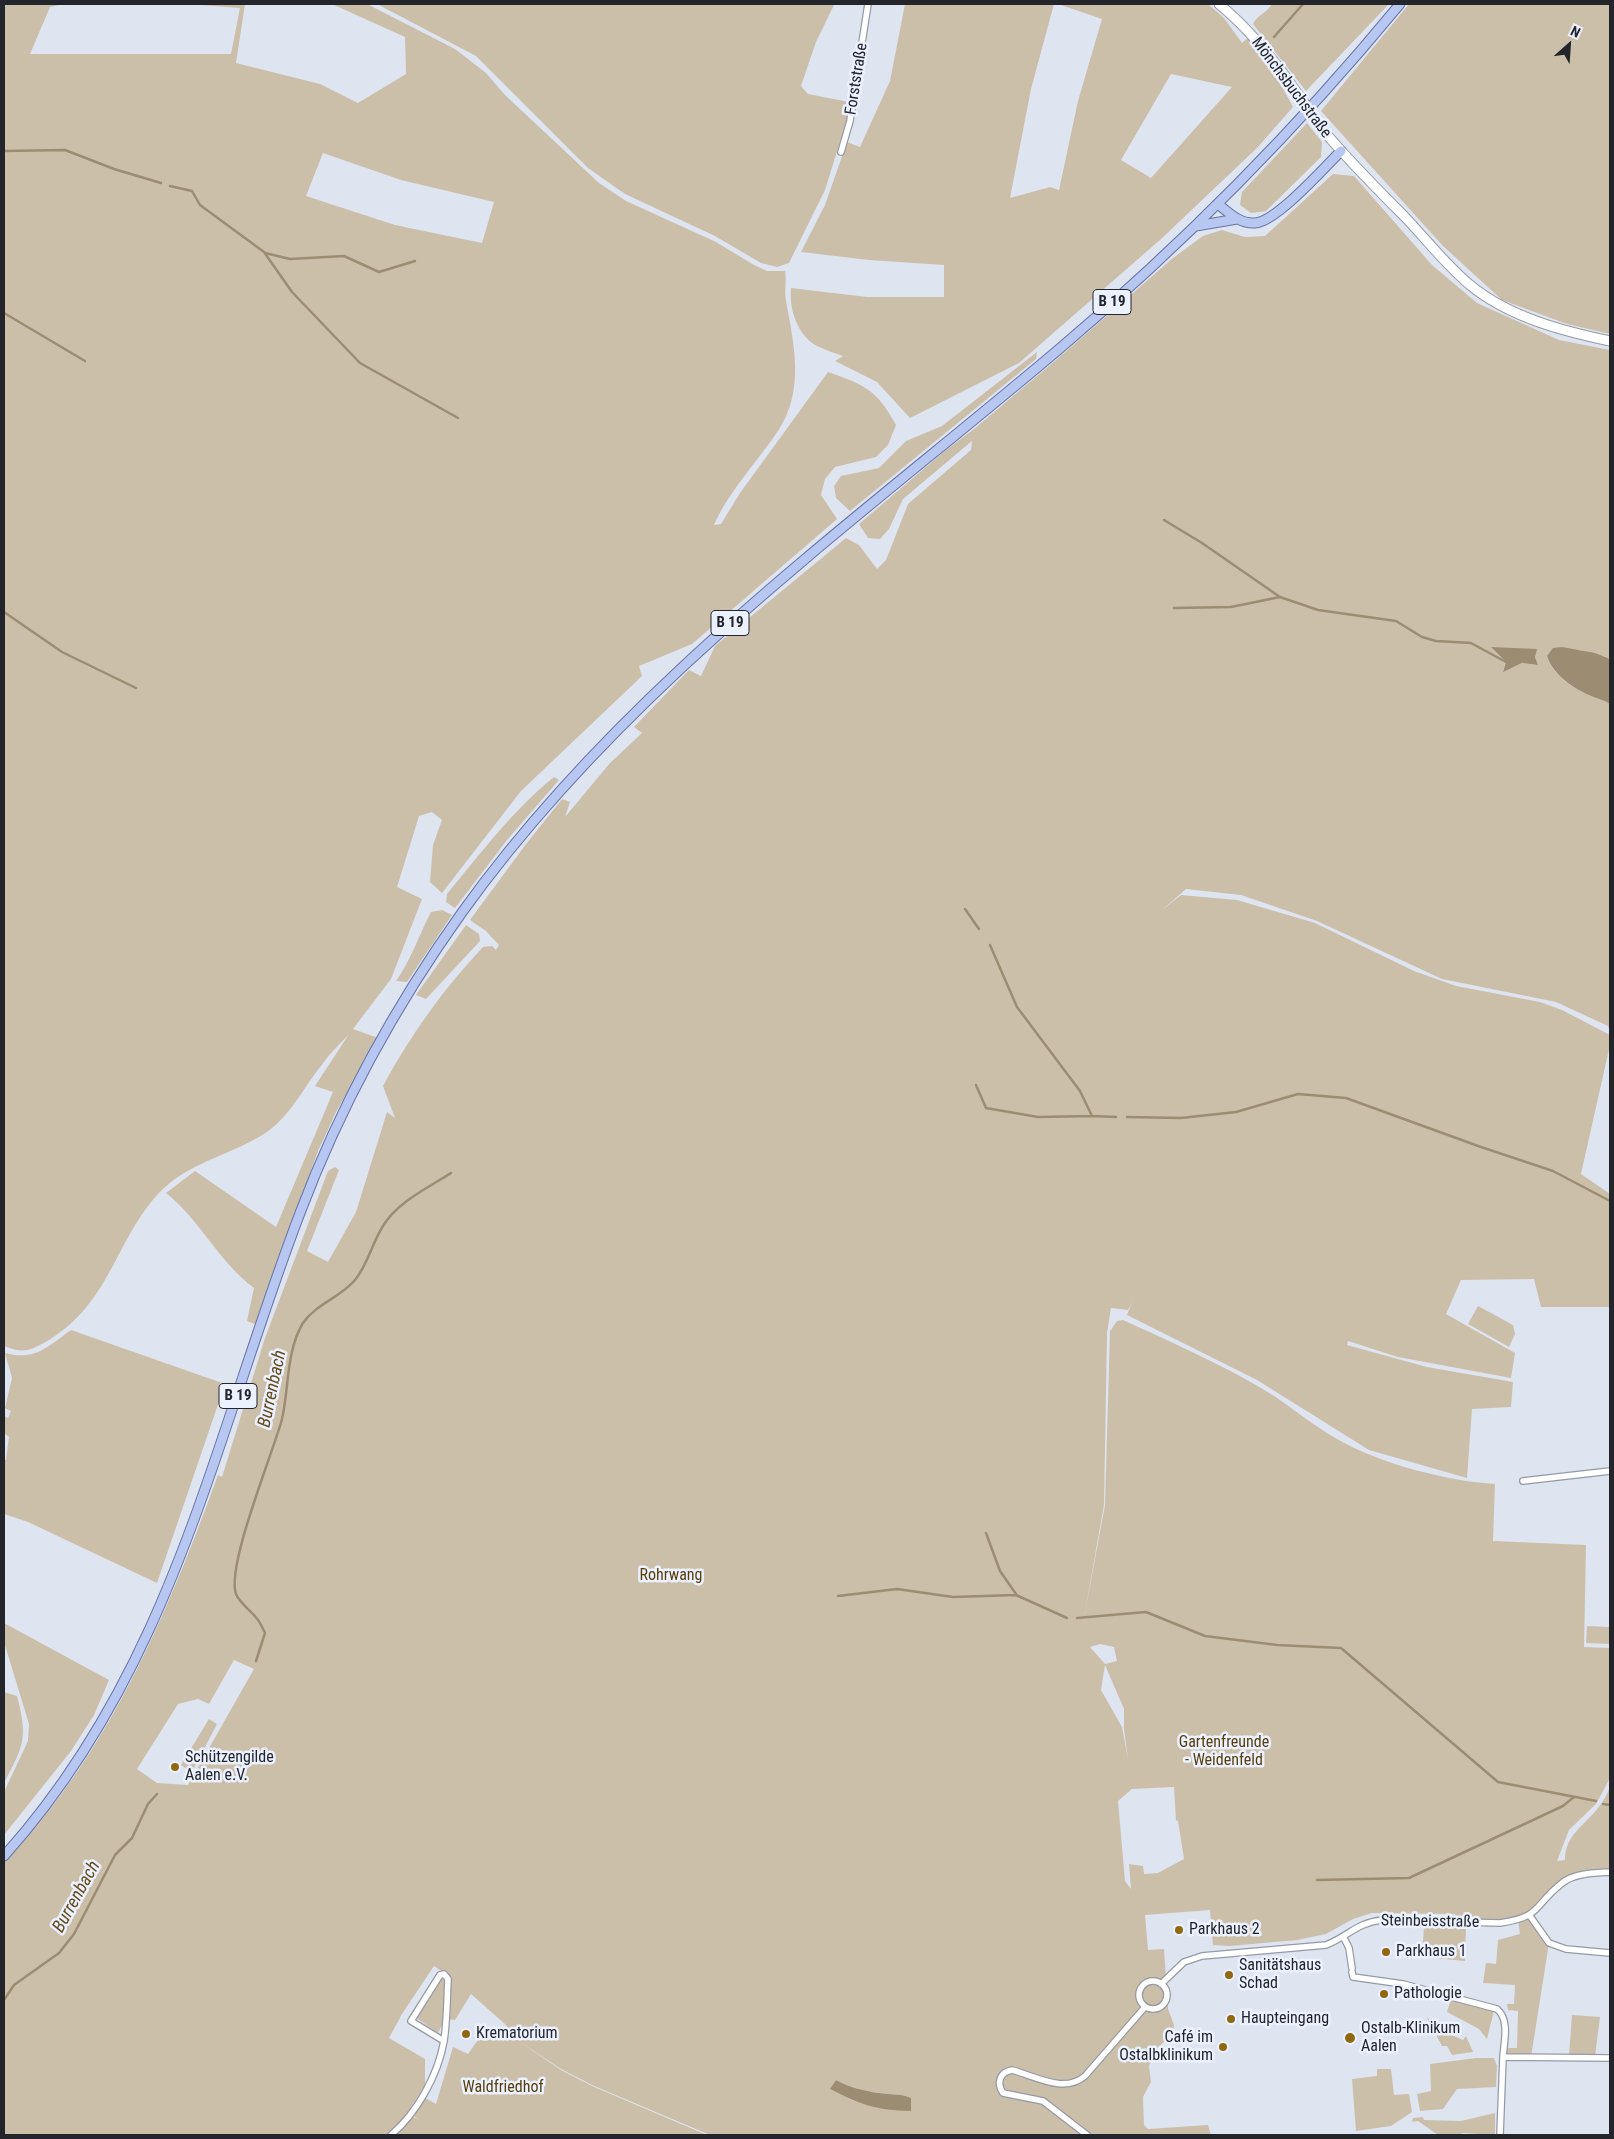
<!DOCTYPE html>
<html>
<head>
<meta charset="utf-8">
<style>
	body { margin:0 }
	#map { position:relative; width:1614px; height:2139px; overflow:hidden; background:#dfe4f1; font-family:"Roboto Condensed",sans-serif }
	canvas { display:block }
	.frame { position:absolute; inset:0; border:5px solid #23252a; pointer-events:none }
	.north { position:absolute; left:1544px; top:20px; width:50px; height:50px; -webkit-text-stroke:4px #ecf1ff; paint-order:stroke; rotate:26deg; font-size:14px; font-weight:700; line-height:20px; text-align:center; color:#23252a }
	.north::after { content:''; display:block; margin:auto; width:18px; height:22px; background:#23252a; clip-path:polygon(50% 0,100% 100%,50% 72%,0 100%) }
</style>
</head>
<body>
<div id="map">
<canvas width="1614" height="2139"></canvas>
<div class="frame"></div>
<div class="north">N</div>
</div>
<script>
const ctx = document.querySelector('canvas').getContext('2d');
ctx.lineJoin = 'round';
function fillPath(path, color) { ctx.fillStyle = color; ctx.fill(path, 'evenodd'); }
function strokePath(path, color, width, dash) { ctx.strokeStyle = color; ctx.lineWidth = width; ctx.lineCap = dash ? 'butt' : 'round'; ctx.setLineDash(dash || []); ctx.stroke(path); }
function label(font, color, halo, rows, align = 'center') {
  ctx.font = font + ' "Roboto Condensed",sans-serif'; ctx.lineWidth = 5; ctx.setLineDash([]); ctx.textBaseline = 'middle'; ctx.strokeStyle = halo; ctx.fillStyle = color; for (const [text, x, y, turn = 0] of rows) {
    ctx.save(); ctx.translate(x, y); ctx.rotate((+turn || 0) * Math.PI / 180); ctx.textAlign = isNaN(turn) ? turn : align; if (halo) ctx.strokeText(text, 0, 0); ctx.fillText(text, 0, 0); ctx.restore();
  }
}
fillPath(new Path2D(`
	M4,4H64L50,7L30,54H231L240,8L187,4H245L236,63L320,84L358,103L406,74L405,37L332,4H367L455,49L486,73L505,95L599,183L626,201L716,242L754,265L767,271H785C787,281 784,291 786,301C794,345 805,390 778,431C757,462 729,491 714,525L721,524L740,493L828,372C865,385 877,390 896,425L888,445L876,457L835,467L825,479L821,495L837,519L692,644L639,666L642,676L521,791L442,893L430,882L433,845L442,820L432,812L419,816L397,887L422,899L391,979L353,1029L378,1038L336,1112L318,1151L255,1324L247,1321L254,1288C219,1262 200,1220 166,1193L195,1171L276,1227L333,1092L315,1086L349,1034C341,1043 331,1052 324,1062C305,1085 292,1114 267,1132C234,1154 193,1161 164,1188C116,1234 113,1301 49,1340C29,1351 25,1354 4,1346ZM323,153L401,180L494,202L482,243L395,225L306,196Z
	M377,4L834,5L816,42L801,86L808,94L849,102V113L825,190L789,263L777,267L761,263L715,236L625,194L588,168L476,56Z
	M905,4H1054L1031,89L1010,198L1050,187L1059,190L1078,101L1102,19L1058,4H1208L1224,18L1242,43L1249,37L1269,63L1293,107L1257,148L1161,239L1019,363L910,418L877,382L835,361L843,356C835,353 825,350 817,346C797,335 789,309 791,288L867,297H944V265L869,260L801,252L825,205L847,142L860,147L890,81ZM1171,74L1232,87L1151,178L1121,160Z
	M1272,4H1389L1306,91L1253,24C1257,15 1267,13 1272,4Z
	M1409,4H1610V334L1567,324L1502,300L1443,246L1321,111Z
	M1307,123L1322,142L1321,157L1266,211L1251,213L1240,205L1242,192Z
	M1333,174L1354,176L1432,265L1477,303L1559,340L1610,350V659L1580,650L1547,656C1553,676 1574,689 1591,696C1598,699 1604,700 1610,704V1031L1608,1026L1556,1002L1442,979L1317,921L1241,895L1186,889L1161,911L1181,895L1237,900L1315,923L1414,971L1456,986L1540,1002L1562,1010L1610,1035V1045L1581,1174L1610,1194V1307H1541L1534,1279L1461,1280L1446,1314L1515,1353L1511,1378L1398,1357L1348,1341L1347,1345L1427,1367L1513,1382L1511,1407L1472,1409L1467,1478L1369,1450L1257,1380L1127,1315L1132,1302L1128,1310L1111,1308L1107,1333L1104,1505L1083,1623L1105,1505L1110,1331L1117,1321L1123,1320C1171,1342 1221,1364 1266,1391C1291,1406 1313,1426 1339,1440C1381,1464 1447,1481 1495,1484L1493,1541L1586,1545L1584,1647L1610,1648V1778L1596,1804L1569,1830L1557,1861L1565,1860C1565,1835 1584,1826 1598,1808C1603,1802 1607,1795 1610,1787V1872C1563,1876 1561,1884 1530,1916L1549,1943L1531,2057H1503L1507,2048H1517L1518,2011L1508,2010L1507,2004H1514L1515,1985L1483,1983L1486,1963L1496,1964L1498,1940L1520,1934L1518,1920L1446,1922L1456,1914L1372,1913L1353,1919L1326,1934L1297,1940L1230,1946L1213,1945L1210,1910L1145,1915L1148,1950L1164,1949L1168,2009L1174,2025L1173,2034L1156,2049L1149,2066L1151,2082L1143,2097L1144,2125L1148,2129L1208,2125L1211,2135H710L592,2085L561,2069L517,2040L561,2070L592,2086L707,2135H393L411,2116L420,2120L410,2114L420,2095L436,2104L453,2047L468,2054L485,2030L510,2036L506,2025L471,1994L455,2020L445,2019L438,2033L415,2017L440,1978L446,1974L434,1966L402,2014L389,2038L425,2059V2085L397,2129L389,2135H4V1862C109,1754 167,1615 218,1475L222,1477L265,1338L328,1171L335,1167L339,1170L307,1251L328,1262L356,1212L387,1112L395,1118L383,1086C412,1033 442,991 483,947L492,946L496,950L499,945L486,931L470,920L526,844L562,799L570,802L565,817L610,763L642,733L634,727L689,670L701,676L715,646L846,538L859,545L877,569L886,560L908,504L971,450L972,441L903,499L889,529L880,539L868,538L859,524L946,450L974,429L1056,360L1173,258L1203,236L1222,230L1245,237L1265,236ZM1491,647L1535,657L1538,665L1522,663L1503,671L1506,662ZM1100,1644L1114,1647L1117,1661L1105,1664L1090,1647ZM234,1660L254,1669L188,1785L157,1783L137,1769L178,1704L198,1699L209,1704ZM1105,1665L1124,1709V1729L1128,1759L1122,1727L1101,1690ZM1174,1787L1176,1820L1178,1821L1184,1859L1158,1873L1144,1874L1143,1866L1129,1864L1131,1889L1125,1881L1118,1801L1132,1789ZM836,2080C849,2087 865,2091 879,2093C891,2095 901,2093 911,2098L831,2089Z
	M1037,352L1036,359L850,511L836,498L834,486L841,476L879,468L906,441L942,426Z
	M554,777L559,780L507,840L455,908L446,902L447,894C481,853 513,810 554,777Z
	M442,910L452,915L407,982L396,981C411,960 419,935 431,912Z
	M466,925L479,934L480,941L426,999L416,995Z
	M1478,1306L1513,1325L1515,1334L1509,1347L1468,1324Z
	M71,1330L225,1384L157,1583L28,1522L4,1514V1460H6L9,1437L4,1433V1416L8,1418L11,1411L5,1408L12,1378L5,1353C35,1361 47,1347 71,1330Z
	M4,1623L109,1680L94,1715L71,1751L4,1835V1792L28,1741L29,1724L4,1642Z
	M1587,1626L1610,1627V1644L1586,1643Z
	M4,1692L17,1696C28,1738 24,1745 4,1783Z
	M209,1719L217,1724L194,1768L189,1765L187,1769L181,1765Z
	M1424,1926L1466,1927L1465,1961L1422,1957Z
	M1451,1999L1494,2011L1487,2039L1479,2029L1447,2012Z
	M1572,2015L1600,2017L1595,2056L1569,2055Z
	M1427,2018L1445,2024L1442,2031L1463,2040L1466,2036L1473,2052L1452,2055L1447,2046H1442Z
	M1476,2058H1494L1497,2066L1496,2087L1457,2089L1443,2109L1420,2111L1417,2094L1431,2091L1430,2064Z
	M1377,2069H1391L1394,2095L1409,2094L1412,2112L1391,2126L1356,2131L1352,2079L1377,2076Z
	M1495,2113V2135L1462,2133L1461,2135H1438L1418,2121L1412,2122L1413,2118L1423,2117L1424,2120L1461,2121Z`), '#ccbfa9');
fillPath(new Path2D(`
	M1491,647L1537,649L1535,657L1538,665L1522,663L1503,672L1506,662Z
	M1562,647L1595,653L1610,659V704C1604,700 1598,699 1591,696C1574,689 1553,675 1547,656L1553,648Z
	M836,2080C849,2087 864,2091 879,2093C891,2095 901,2093 911,2098V2111C875,2110 862,2105 830,2089Z`), '#9c8d72');
strokePath(new Path2D(`
	M1274,37L1303,4
	M4,151L65,150L114,169L161,183
	M170,186L192,191L200,205L264,252L292,292L360,363L458,418
	M265,253L290,259L344,256L379,272L415,261
	M4,313L85,361
	M1164,520L1202,543L1280,597L1318,610L1396,621L1422,637L1436,641L1471,643L1506,662
	M1174,608L1231,607L1280,597
	M4,612L62,652L136,688
	M965,909L979,929
	M990,945L1017,1007L1080,1091L1092,1116L1116,1117
	M976,1085L986,1108L1038,1117L1092,1116
	M1127,1117L1181,1118L1236,1112L1298,1094L1346,1098L1481,1147L1553,1171L1610,1201
	M986,1533L1000,1571L1016,1594
	M838,1596L897,1589L953,1597L1016,1595L1067,1618
	M1077,1618L1146,1612L1205,1636L1277,1645L1341,1648L1498,1782L1596,1801
	M256,1661L265,1633C263,1629 261,1624 258,1620C252,1611 240,1604 236,1594C226,1566 273,1453 282,1419C289,1389 286,1351 303,1323C316,1304 341,1297 355,1280C368,1264 372,1243 383,1226C397,1202 428,1188 451,1173
	M1603,1804L1610,1805
	M1317,1880L1409,1878L1563,1806L1574,1797
	M4,2000L14,1985L59,1953L74,1934L115,1855L132,1838L148,1804L157,1794`), '#9c8d72', 2.5);
const street = new Path2D(`
	M841,152L850,121L868,4
	M1523,1481L1610,1471
	M1530,1916L1549,1943L1566,1949L1610,1953
	M1344,1938L1349,1948L1352,1968
	M1352,1972L1353,1977L1403,1984L1497,2009C1510,2020 1504,2042 1503,2057
	M1139 1995a14 14 0 1 1 28 0a14 14 0 1 1-28 0Z
	M1161,1984L1184,1962L1202,1956L1326,1945C1349,1936 1356,1923 1382,1920L1500,1923C1542,1917 1533,1906 1561,1884C1573,1873 1595,1873 1610,1872
	M391,2135C417,2113 438,2075 444,2041C447,2021 447,1999 448,1979L444,1974L440,1975L411,2021L444,2041
	M1087,2135L1043,2101L1003,2093C996,2083 1000,2072 1012,2070C1035,2076 1064,2094 1085,2076L1145,2007
	M1500,2135L1503,2057L1610,2058`);
const secondary = new Path2D(`
	M1219,4C1249,29 1273,58 1295,90
	M1323,130C1348,160 1376,188 1404,216C1426,239 1445,264 1470,285C1509,317 1562,331 1610,341`);
const primary = new Path2D(`
	M1218,204C1229,213 1240,224 1255,223C1276,222 1325,167 1341,151
	M1196,226L1237,219
	M4,1856C173,1668 213,1441 300,1213C340,1107 397,1003 463,911C624,687 850,526 1058,350C1182,245 1297,129 1400,4`);
strokePath(street, '#959aa6', 8);
strokePath(secondary, '#959aa6', 11);
strokePath(primary, '#6576a7', 11);
strokePath(street, '#fff', 5.5);
strokePath(secondary, '#fff', 9);
strokePath(primary, '#b8c7f2', 9);
const secondaryBridge = new Path2D(`
	M1295,90L1323,130`);
strokePath(secondaryBridge, '#959aa6', 11, []);
strokePath(secondaryBridge, '#fff', 9);
for (const [x, y, r, color] of [
	[175,1767,5,"#90690f"],
	[1179,1930,5,"#90690f"],
	[1386,1952,5,"#90690f"],
	[1229,1975,5,"#90690f"],
	[1384,1994,5,"#90690f"],
	[1231,2019,5,"#90690f"],
	[466,2034,5,"#90690f"],
	[1350,2038,6,"#90690f"],
	[1223,2047,5,"#90690f"]
]) { const dot = new Path2D(); dot.arc(x, y, r, 0, 2 * Math.PI); ctx.fillStyle = color; ctx.fill(dot); strokePath(dot, '#ecf1ff', 2); }
for (const [x, y, w] of [
	[1112,302,38],
	[730,623,38],
	[238,1396,38]
]) { const box = new Path2D(); box.roundRect(x - w / 2, y - 12.5, w, 25, 4); ctx.fillStyle = '#ecf1ff'; ctx.fill(box); strokePath(box, '#23252a', 1); }
label('bold 15px', '#23252a', null, [
	["B 19",1112,302],
	["B 19",730,623],
	["B 19",238,1396]
]);
label('16px', '#23252a', '#ecf1ff', [
	["Forststraße",857,79,-81],
	["Mönchsbuchstraße",1291,88,53],
	["Steinbeisstraße",1430,1922,1]
]);
label('16px', '#553e0a', '#ecf1ff', [
	["Rohrwang",671,1576],
	["Gartenfreunde",1224,1743],
	["- Weidenfeld",1224,1761],
	["Waldfriedhof",503,2088]
]);
label('16px', '#23252a', '#ecf1ff', [
	["Schützengilde",185,1758],
	["Aalen e.V.",185,1776],
	["Parkhaus 2",1189,1930],
	["Parkhaus 1",1396,1952],
	["Sanitätshaus",1239,1966],
	["Schad",1239,1984],
	["Pathologie",1394,1994],
	["Haupteingang",1241,2019],
	["Ostalb-Klinikum",1361,2029],
	["Aalen",1361,2047],
	["Krematorium",476,2034],
	["Café im",1213,2038,"right"],
	["Ostalbklinikum",1213,2056,"right"]
], 'left');
label('italic 18px', '#644c1b', '#ecf1ff', [
	["Burrenbach",273,1389,-78],
	["Burrenbach",77,1897,-61]
]);
</script>
</body>
</html>
